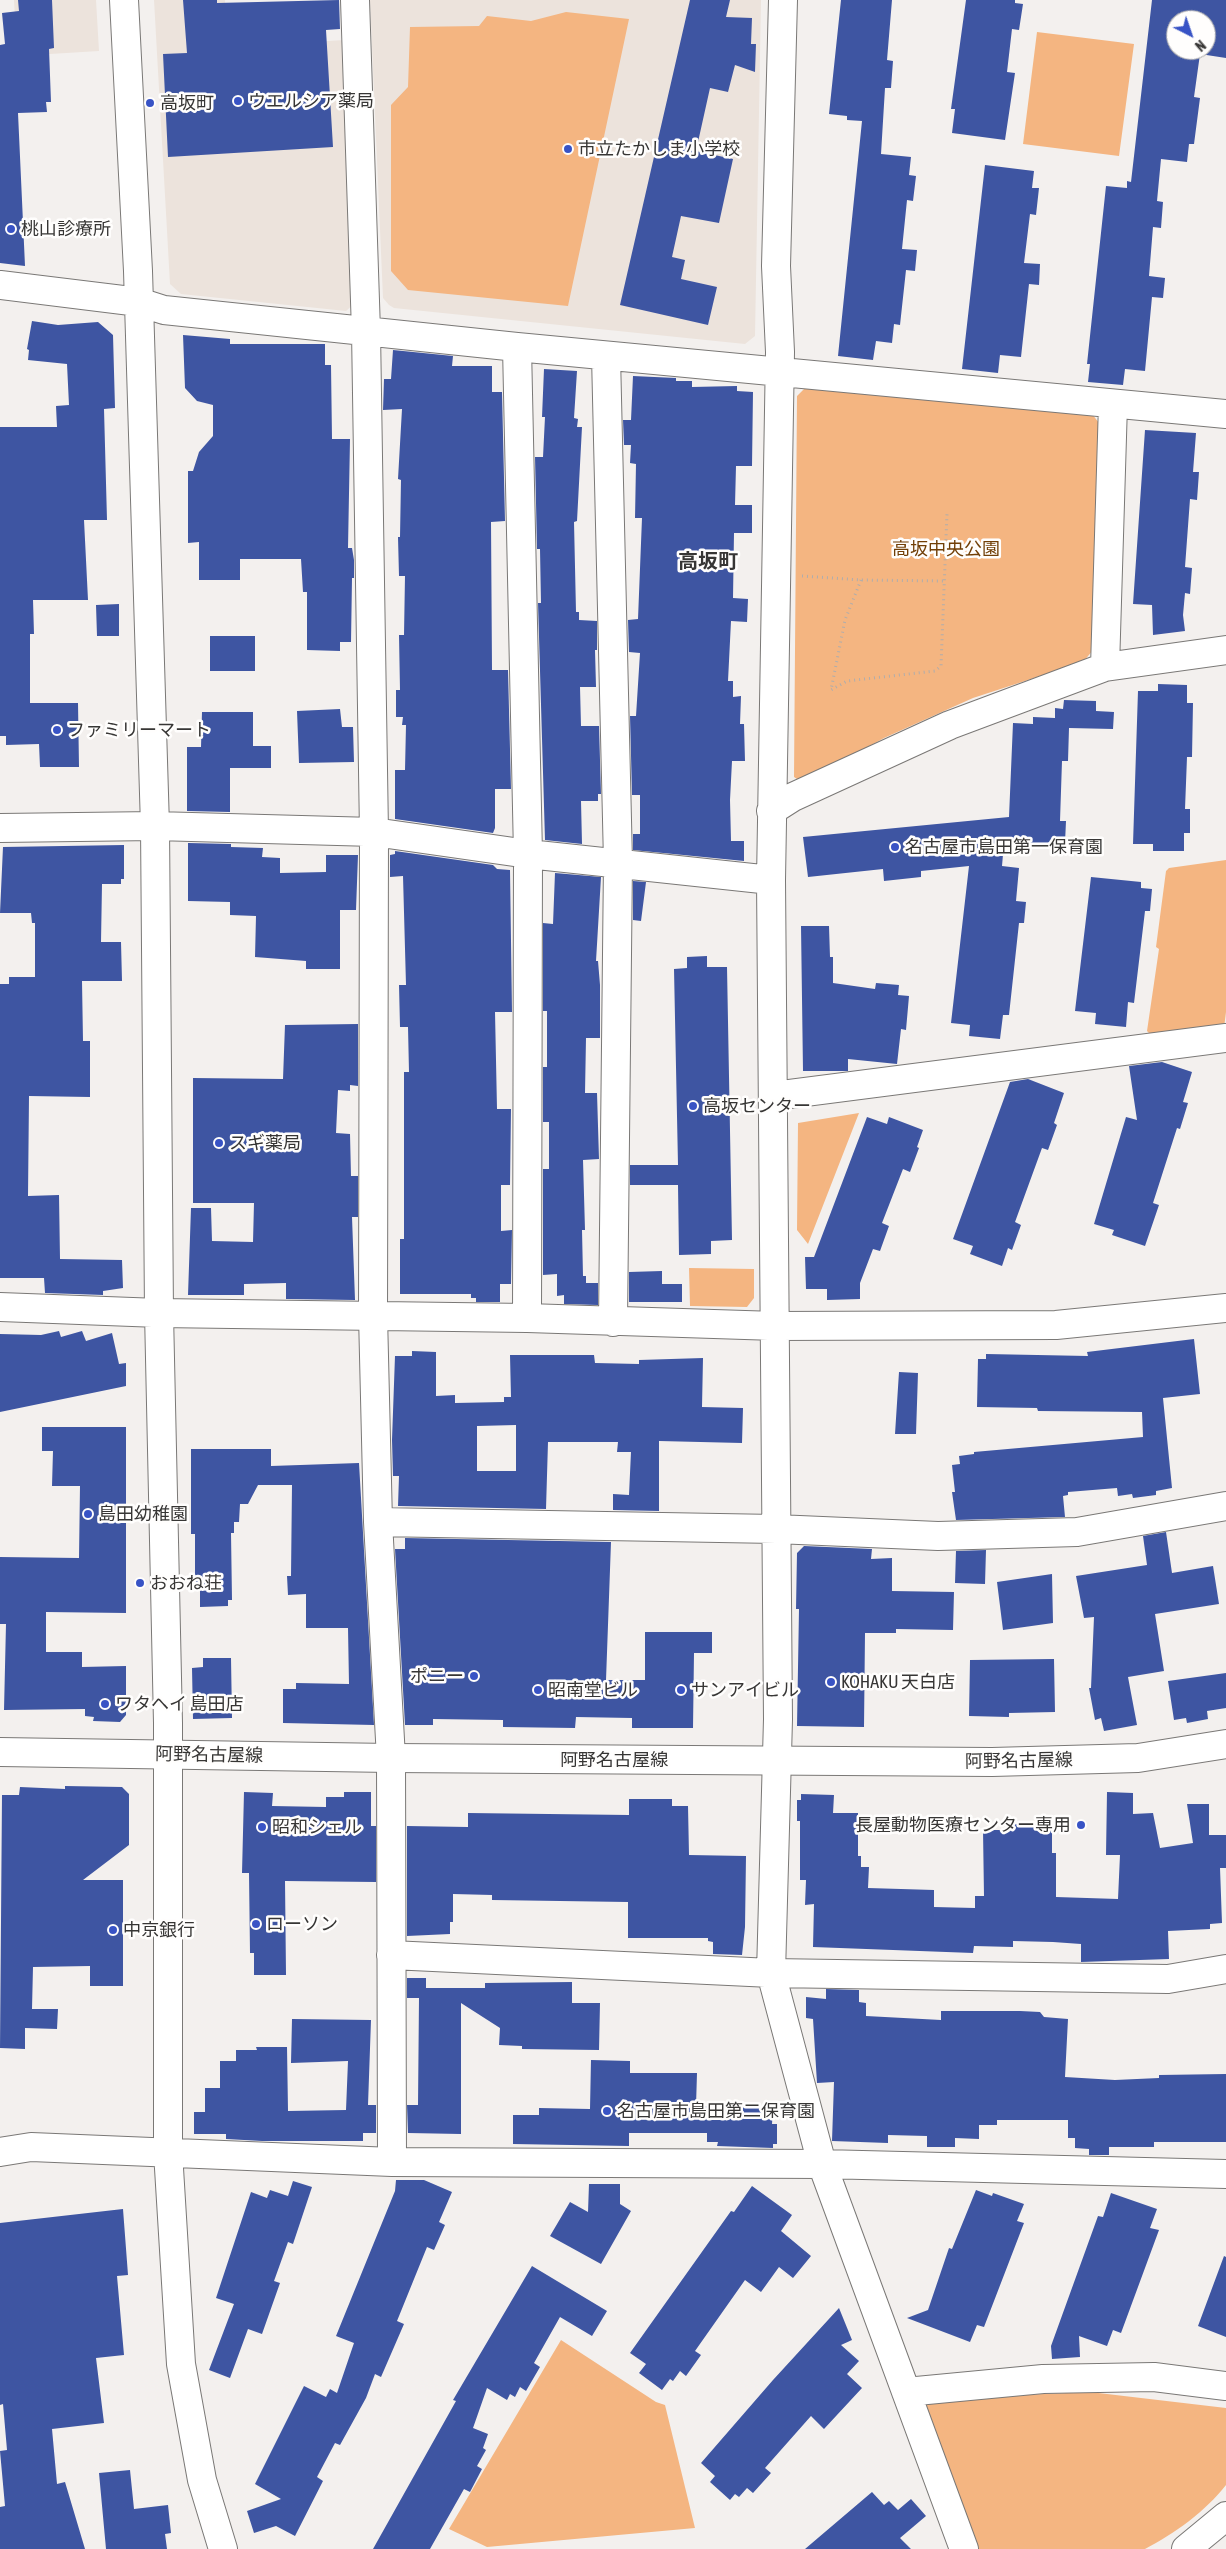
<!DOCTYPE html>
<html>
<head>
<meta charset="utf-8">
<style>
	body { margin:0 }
	#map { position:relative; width:1226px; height:2549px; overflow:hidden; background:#f3f0ee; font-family:"Asap Condensed",sans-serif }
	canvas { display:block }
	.north { position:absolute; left:1166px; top:10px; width:50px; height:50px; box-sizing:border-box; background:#fffefd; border:1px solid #afaead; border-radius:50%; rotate:139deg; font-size:14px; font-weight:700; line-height:20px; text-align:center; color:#373635 }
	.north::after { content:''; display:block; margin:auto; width:18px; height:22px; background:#3853c5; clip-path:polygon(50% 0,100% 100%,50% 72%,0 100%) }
</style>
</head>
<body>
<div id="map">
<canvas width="1226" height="2549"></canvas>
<div class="north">N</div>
</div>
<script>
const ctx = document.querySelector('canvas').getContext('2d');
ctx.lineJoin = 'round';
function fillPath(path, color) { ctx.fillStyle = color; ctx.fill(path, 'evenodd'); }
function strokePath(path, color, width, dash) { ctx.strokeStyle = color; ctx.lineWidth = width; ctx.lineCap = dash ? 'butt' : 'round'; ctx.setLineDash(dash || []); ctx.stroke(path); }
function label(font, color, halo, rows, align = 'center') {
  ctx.font = font + ' "Asap Condensed","Noto Sans JP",sans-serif'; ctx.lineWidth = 5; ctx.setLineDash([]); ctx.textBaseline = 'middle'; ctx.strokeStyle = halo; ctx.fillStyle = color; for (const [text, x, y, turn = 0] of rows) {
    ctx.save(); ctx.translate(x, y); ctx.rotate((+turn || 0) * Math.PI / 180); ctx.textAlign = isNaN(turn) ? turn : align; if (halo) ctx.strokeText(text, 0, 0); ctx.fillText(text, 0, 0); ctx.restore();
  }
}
fillPath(new Path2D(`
	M14,0H96L99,51L17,56Z
	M154,0H225L228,47L345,40L357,301L346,311L181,294L170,284Z
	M370,0H761L755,336L745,344L394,308L389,305L383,298Z`), '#ece3dc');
fillPath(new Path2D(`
	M566,12L629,19L568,306L408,290L391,271V105L408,87L410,27L479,26L487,16L531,21Z
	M1037,32L1134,44L1119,156L1023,144Z
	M807,386L1089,410L1099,423L1094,649L1083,662L973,698L884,738L803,783L794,777L797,396Z
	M1226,860V1012L1224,1028L1152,1036L1147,1031L1159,949L1156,947L1166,871L1169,868Z
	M859,1113L808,1244L797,1230L798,1123Z
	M689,1268L754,1269V1298L747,1307L690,1306Z
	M561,2340L656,2402L665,2405L695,2528L487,2547L449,2529Z
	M1090,2392L1226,2408V2485C1206,2511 1174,2534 1145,2549H978L924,2399Z`), '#f4b581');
fillPath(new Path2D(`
	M18,0H52L54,48L49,49L51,102H46L47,112L18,113L25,266L0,263V45L5,44L2,13L19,11Z
	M183,0H217V3L339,0L340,29L326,30L333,147L168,157L163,54L187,53Z
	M690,0H730L726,17L752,18L751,44H756L755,72L735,65L728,92L710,88L696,151L733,159L719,223L681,216L672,257L685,260L681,279L717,287L708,325L620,305Z
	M841,0H892L887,60L893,61L891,88H885L881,154L911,157L909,175L916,176L913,201L907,200L902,249L917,250L915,271L906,270L900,325L894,324L892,343L876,341L873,360L838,356L862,121L847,120V116L829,114Z
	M966,0H1015V3L1023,4L1019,30L1012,29L1007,72L1015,73L1005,140L952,133L955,109H951Z
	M1152,0H1226V58L1200,54L1194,97L1200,98L1194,144H1189L1187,162L1161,159L1157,201L1163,202L1161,228L1153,227L1149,276L1165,278L1163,298L1152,297L1145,371L1125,369L1123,385L1088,382L1090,364H1087L1106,186L1127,188V181L1131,182ZM1176,20H1206V50H1176Z
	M985,165L1034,171L1032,188H1039L1036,215L1030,214L1024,263L1040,264L1039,285L1029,284L1021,357L1000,355L998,373L962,369Z
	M32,321L58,325L98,322L113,335L115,408L104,409L107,520H84L88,600H33L34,634H30V703H78L79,767H40L39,744L6,745V736H0V427H57L56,406L69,405L67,364L28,360L29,350L27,349Z
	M183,335L230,339V344H325V365H331L332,439H350L348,548H352L354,560V578H352L351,642H340V651L307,650V592H303L301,559H240V580H199V542L188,543V471H193L199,452L213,436V405L197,401L185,388Z
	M393,350L453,356L452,366H492V392H502L505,521L491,522L492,670H508L511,789H495V828L493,833L395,819V770H405L406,725H402L403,717H396V690H400L399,635H404L405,576H399L398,537H400L401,480L398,479L402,409L383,410L384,379H391Z
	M544,369L577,371L574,418L578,419L577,427H582L577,521L574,522L576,612H579V620L597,621V650H595L596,687H580L581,726H599L601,794H598V801H581L582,844L545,840L538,603H541L540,549H537L535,457H543L545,417H542Z
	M633,376L676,378V381H692V387L737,386V391L753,392L752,466H736L735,505H752V533H734L733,598L748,599L747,622L731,621L728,681H733V697L741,696L740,724H744L745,761H732L730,800L731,841H744V861L633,850V834H640V795H632L630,716H636L640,653L629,652L628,620L638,619L642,518H635L636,464L630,463L631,445H624L623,420H631Z
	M1145,430L1196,433L1193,472H1199L1197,500L1190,499L1185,567L1192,568L1190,594L1185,593L1183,615L1185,631L1153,635L1152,605L1133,604Z
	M119,604V636H97L96,605Z
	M210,636H255V671H210Z
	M1158,684L1187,685V703H1193L1192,757H1187L1185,809H1190V833H1184V851H1153V844H1133L1138,691H1158Z
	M1064,700L1096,701V711L1114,712L1113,729L1069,728L1068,761H1062L1060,821H1066L1065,843H1004L1002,866L1019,868L1016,901L1026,902L1024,923H1019L1009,1015H1003L1000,1039L969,1036L970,1025L951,1023L969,866L921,871V877L884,881L883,869L808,877L803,837L1009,817L1013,723L1033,724V717L1055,718V708L1063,709Z
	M340,709L342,727H353L354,762L299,763L297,711Z
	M202,712H253V746H271V768H230V812L187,811V747H201Z
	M188,843L231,844V847L263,848L262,857L280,858V873L326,872V855H358L356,910H340V969H306V961L255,957L256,916L230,915V902L188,901Z
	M124,845V879H121V884H102L101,942H121L122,981H82L83,1041H90V1097L29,1096L28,1196L59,1195L60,1259L122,1260L123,1288L103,1291V1295L45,1293L44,1278H0V984H9V977H35V923H32L31,913H0L3,847Z
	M395,851L493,865L497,869L510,870L512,1012H495L497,1109H511L510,1185H501V1231L512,1230L511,1284H500V1302H476V1298H471V1294H400V1239H404V1072H409L408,1027H400L399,985H406L403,876L390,877V855L395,854Z
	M555,873L601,877L596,961H598L600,985V1038H586L585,1093H597L599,1159L583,1160L585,1230H582L583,1276H586V1283H598V1305L564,1304V1295L557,1296V1274L543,1275V1169H549V1122H543V1067H547V1011H543V923L553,924Z
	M1091,877L1141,882V888L1152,889L1150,911H1145L1134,1003L1128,1002L1126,1027L1095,1024L1096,1013L1075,1011Z
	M633,881L646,882L641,921L633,920Z
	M801,926H829L830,957H833V983L875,989L876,983L899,985L898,995L909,996L906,1030L901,1029L897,1064L848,1059V1071H803Z
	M707,956V967H727L732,1240L711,1241V1254L679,1255L678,1185H630V1165H678L674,969L687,968V957Z
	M358,1024V1086L350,1085V1091L338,1090L336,1133L350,1134L351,1176H358V1217H352L355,1300L286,1299V1283L244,1284V1295H188L191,1208H211L212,1241L253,1242L254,1203H193V1078L283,1079L285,1025Z
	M1162,1062L1192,1072L1183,1102L1188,1103L1180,1129L1177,1128L1153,1203L1159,1205L1145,1246L1112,1235L1114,1230L1094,1224L1126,1117L1137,1120L1129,1066Z
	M1028,1079L1064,1093L1054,1123L1057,1125L1048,1150L1042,1148L1015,1222L1021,1225L1012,1250L1008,1248L1002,1266L970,1254L973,1246L953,1239L1010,1082Z
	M867,1117L887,1124L889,1117L923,1130L917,1147L919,1148L910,1172L903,1169L882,1223L889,1226L880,1251L873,1249L860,1283V1299L827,1300V1289H806L805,1257H814Z
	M662,1271V1284H682V1302H629V1272Z
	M59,1331L61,1337L82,1331L86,1341L112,1333L119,1364L126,1363V1386L0,1412V1334L41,1335Z
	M1194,1339L1200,1394L1163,1398L1172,1488L1156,1491V1495L1133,1498L1132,1494L1118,1496L1117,1488L1068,1492V1495L1063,1496L1065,1517L956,1520L952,1492H955L952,1465L960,1464L959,1456L974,1454V1452L1143,1437L1142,1412L1038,1411L1037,1408L977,1407L978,1359H986V1354L1088,1356L1087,1352Z
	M412,1351L436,1352V1396L455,1395V1403L504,1402V1397H511L510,1355H594L595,1363L639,1364V1360L703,1358L702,1407L743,1408L742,1443L659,1441V1511L613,1510V1494L629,1495L631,1452H617L618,1442H548L546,1509L398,1506L399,1476H393L392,1440L395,1356H412ZM516,1425V1471H477V1426Z
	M899,1372L918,1373L916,1434H895Z
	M42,1427H126V1613L46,1612V1652H82V1667L126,1666V1715L120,1722L93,1721L94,1717L85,1716V1709L4,1710L6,1624H0V1557L79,1558L80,1486H52L53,1451H42Z
	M191,1449H271V1466L359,1463L374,1725L283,1723V1689H296V1683L349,1684L348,1628H306V1594L288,1595L287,1576H291L292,1485H258L248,1504H240L239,1522H234V1533H231L232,1600H228V1606L200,1607V1589H195V1534H191Z
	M1166,1532L1172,1573L1213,1566L1219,1604L1155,1614L1164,1671L1128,1677L1137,1725L1104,1731L1101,1718L1095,1720L1089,1688H1091L1094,1617L1084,1618L1076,1576L1147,1565L1143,1536Z
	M405,1538L611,1542L606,1680H645V1632H712V1653H694L693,1728H632V1718L576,1717L575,1728L503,1727V1720L433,1719V1725H405L395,1549H405Z
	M804,1546L872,1549L871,1559L892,1558V1591L954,1592L953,1630L896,1629V1633H865L864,1727L797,1726L799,1609H796L797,1553Z
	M986,1550L985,1584L955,1583L956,1551Z
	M1052,1574L1053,1623L1003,1630L997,1582Z
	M203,1658H231L232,1718L193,1719L192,1668L203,1667Z
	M1054,1659L1055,1712L1009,1713V1717L969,1716L970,1660Z
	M1226,1673V1708L1207,1711L1208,1719L1187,1723L1186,1718L1174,1720L1168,1681Z
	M65,1786L122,1787L129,1794V1845L83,1880H123V1986H90V1966L33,1967L32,2009H58L57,2029L25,2028V2049L0,2048L2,1795H19L20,1787L65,1789Z
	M244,1792L273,1793L272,1806L326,1807V1797H344V1792H371V1826H376V1882L285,1881L286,1975H254V1953H250L249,1873H242Z
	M1107,1792L1133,1793V1814L1153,1813L1160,1848L1193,1843L1187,1804H1209V1835H1226V1868H1220L1222,1923L1210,1924V1929L1168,1931L1169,1959L1081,1962V1944L1053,1942L1013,1941V1947L974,1946L973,1953L813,1947L814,1904L805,1905L806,1880H800V1821H797V1800H801V1794L834,1795L833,1813H858V1856H861V1867H869L868,1888L934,1890V1907L975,1908V1896H984L983,1830H1012V1824H1052V1853H1056V1897L1118,1899L1120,1855H1106Z
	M629,1799H672V1806H688L689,1855L746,1856L745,1927L742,1955L713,1954V1942L708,1941V1938H628V1902L492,1900V1895L453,1894V1922H450V1934L407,1936V1826L468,1827V1813L629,1815Z
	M407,1978H426V1988H485V1983L572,1982V2003H600L599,2050L522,2049V2046L499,2045L500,2028L461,2003V2134L408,2133L407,2105H418L419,1998H407Z
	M826,1989L859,1990V2002L866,2003V2016L941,2020V2011H1020L1040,2012L1044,2017L1068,2019L1065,2077L1115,2080L1159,2078V2075L1226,2074V2142H1154V2147H1109V2155H1089V2149L1075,2148V2138H1068V2120H997V2125H979V2139L955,2138V2147H927V2136L888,2135V2143L832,2141L834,2082L817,2083L813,2019L806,2018V1997L826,1999Z
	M292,2019L371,2020L368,2105H376V2133H363V2141H262L226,2139V2134H194V2112H205V2088H220V2061H236V2050H257L256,2047H287L288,2111L346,2110L348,2061L291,2063Z
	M591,2060L630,2061V2073H697L696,2106L773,2108L772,2124H777V2144H773V2148L717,2146L718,2142H707V2133H629V2146L513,2144V2115H539V2108L590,2109Z
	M396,2180H424L452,2192L439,2222L445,2225L434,2250L427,2247L397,2321L404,2324L381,2377L375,2374L366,2398L340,2445L335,2443L317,2477L323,2481L295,2536L276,2526L254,2533L247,2511L281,2499L255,2484L304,2386L326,2397L330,2389L337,2393L354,2343L336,2336L395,2191Z
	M293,2181L312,2187L293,2244L288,2242L274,2281L280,2283L262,2334L248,2329L230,2378L209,2370L234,2304L216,2298L251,2192L267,2198L270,2190L288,2196Z
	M589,2184H620V2204L631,2211L601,2264L550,2236L570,2202L588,2212Z
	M752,2186L792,2215L781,2231L811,2256L793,2278L779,2267L761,2292L745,2280L695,2351L701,2355L686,2376L680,2371L673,2381L670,2379L662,2390L639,2373L646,2364L630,2353L731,2211L734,2212Z
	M976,2190L992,2196L993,2193L1024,2204L1017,2221L1024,2223L984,2327L977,2325L970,2342L907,2318L928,2310L949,2248L952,2249Z
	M1111,2193L1157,2209L1150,2228L1159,2230L1121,2333L1113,2330L1107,2346L1079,2336L1080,2357L1052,2359L1051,2346L1098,2216L1103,2217Z
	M123,2209L128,2275L117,2276L124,2355L96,2358L104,2423L52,2429L57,2484L65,2482L85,2549H0V2507L5,2506L0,2451L7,2450L3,2404L0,2405V2223Z
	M1224,2256L1226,2257V2337L1198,2326Z
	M532,2266L607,2311L592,2336L560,2317L534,2363L540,2367L526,2391L520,2387L515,2397L510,2394L507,2400L487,2388L473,2428L488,2434L483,2448L486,2450L477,2466L482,2469L470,2492L464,2489L430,2549H373L456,2401L453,2400Z
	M839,2308L852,2340L841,2345L859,2361L847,2374L862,2388L824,2429L811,2416L765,2468L771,2473L753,2493L747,2488L739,2497L735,2494L730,2500L710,2482L715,2476L701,2463L773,2380Z
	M130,2470L134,2509L168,2505L171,2533L165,2534L167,2549H106L99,2473Z
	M872,2492L884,2505L889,2501L898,2510L911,2499L926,2516L900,2538L911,2549H805Z`), '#3e55a2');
const minor = new Path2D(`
	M124,0L138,271L155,826L159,1313L168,1723V2152L181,2364L202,2480L223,2549
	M355,0L366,331L374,832L373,1315L378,1522L391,1758L392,2162
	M783,0L776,266L780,352L771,880L778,1719L771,1973L822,2164L964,2549
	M0,285L139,302L164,310L517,347L1226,414
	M517,347L528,854L527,1318
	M606,356L618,862L613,1322
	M1105,667L1113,404
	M771,811L793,797L950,725L1105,667L1226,650
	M0,828L155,826L374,832L528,854L771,880
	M774,1096L1226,1038
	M0,1307L159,1313L527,1318L776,1326L1056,1325L1226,1308
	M378,1522L776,1529L938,1536L1077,1532L1226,1506
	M391,1955L771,1973L1168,1979L1226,1969
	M0,2152L31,2147L392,2162L822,2164L1226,2174
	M906,2392L1043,2379L1154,2377L1226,2386
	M1186,2549L1226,2516`);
const major = new Path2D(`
	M0,1752L391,1758L992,1762L1138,1758L1226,1744`);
strokePath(minor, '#7a7876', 30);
strokePath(major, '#7a7876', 30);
strokePath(new Path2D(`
	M802,576L861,580L944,581
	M861,580L845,620L831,690L847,681L935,671L941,666L947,513`), '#afadac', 3, [1, 4]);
strokePath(minor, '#fff', 28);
strokePath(major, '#fff', 28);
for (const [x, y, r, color] of [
	[238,101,5,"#3853c5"],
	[150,103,5,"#3853c5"],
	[568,149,5,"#3853c5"],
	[11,229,5,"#3853c5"],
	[57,730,5,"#3853c5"],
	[895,847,5,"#3853c5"],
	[693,1106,5,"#3853c5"],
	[219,1143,5,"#3853c5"],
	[88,1514,5,"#3853c5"],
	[140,1583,5,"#3853c5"],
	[474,1676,5,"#3853c5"],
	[831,1682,5,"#3853c5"],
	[538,1690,5,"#3853c5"],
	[681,1690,5,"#3853c5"],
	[105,1704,5,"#3853c5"],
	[1081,1825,5,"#3853c5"],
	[262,1827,5,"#3853c5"],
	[256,1924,5,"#3853c5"],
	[113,1930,5,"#3853c5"],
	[607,2111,5,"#3853c5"]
]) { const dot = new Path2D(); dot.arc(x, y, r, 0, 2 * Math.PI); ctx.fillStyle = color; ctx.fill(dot); strokePath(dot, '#fffefd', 2); }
label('18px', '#373635', '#fffefd', [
	["ウエルシア薬局",248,101],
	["高坂町",160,103],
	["市立たかしま小学校",578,149],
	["桃山診療所",21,229],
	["ファミリーマート",67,730],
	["名古屋市島田第一保育園",905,847],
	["高坂センター",703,1106],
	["スギ薬局",229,1143],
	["島田幼稚園",98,1514],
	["おおね荘",150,1583],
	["ポニー",464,1676,"right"],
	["KOHAKU 天白店",841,1682],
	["昭南堂ビル",548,1690],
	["サンアイビル",691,1690],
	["ワタヘイ 島田店",115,1704],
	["長屋動物医療センター専用",1071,1825,"right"],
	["昭和シェル",272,1827],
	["ローソン",266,1924],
	["中京銀行",123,1930],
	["名古屋市島田第二保育園",617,2111]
], 'left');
label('18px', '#713f07', '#fffefd', [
	["高坂中央公園",946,549]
]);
label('18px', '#373635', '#fffefd', [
	["阿野名古屋線",209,1755,1],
	["阿野名古屋線",614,1760],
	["阿野名古屋線",1019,1761,-1]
]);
label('bold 20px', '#373635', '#fffefd', [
	["高坂町",708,562]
]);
</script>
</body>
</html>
